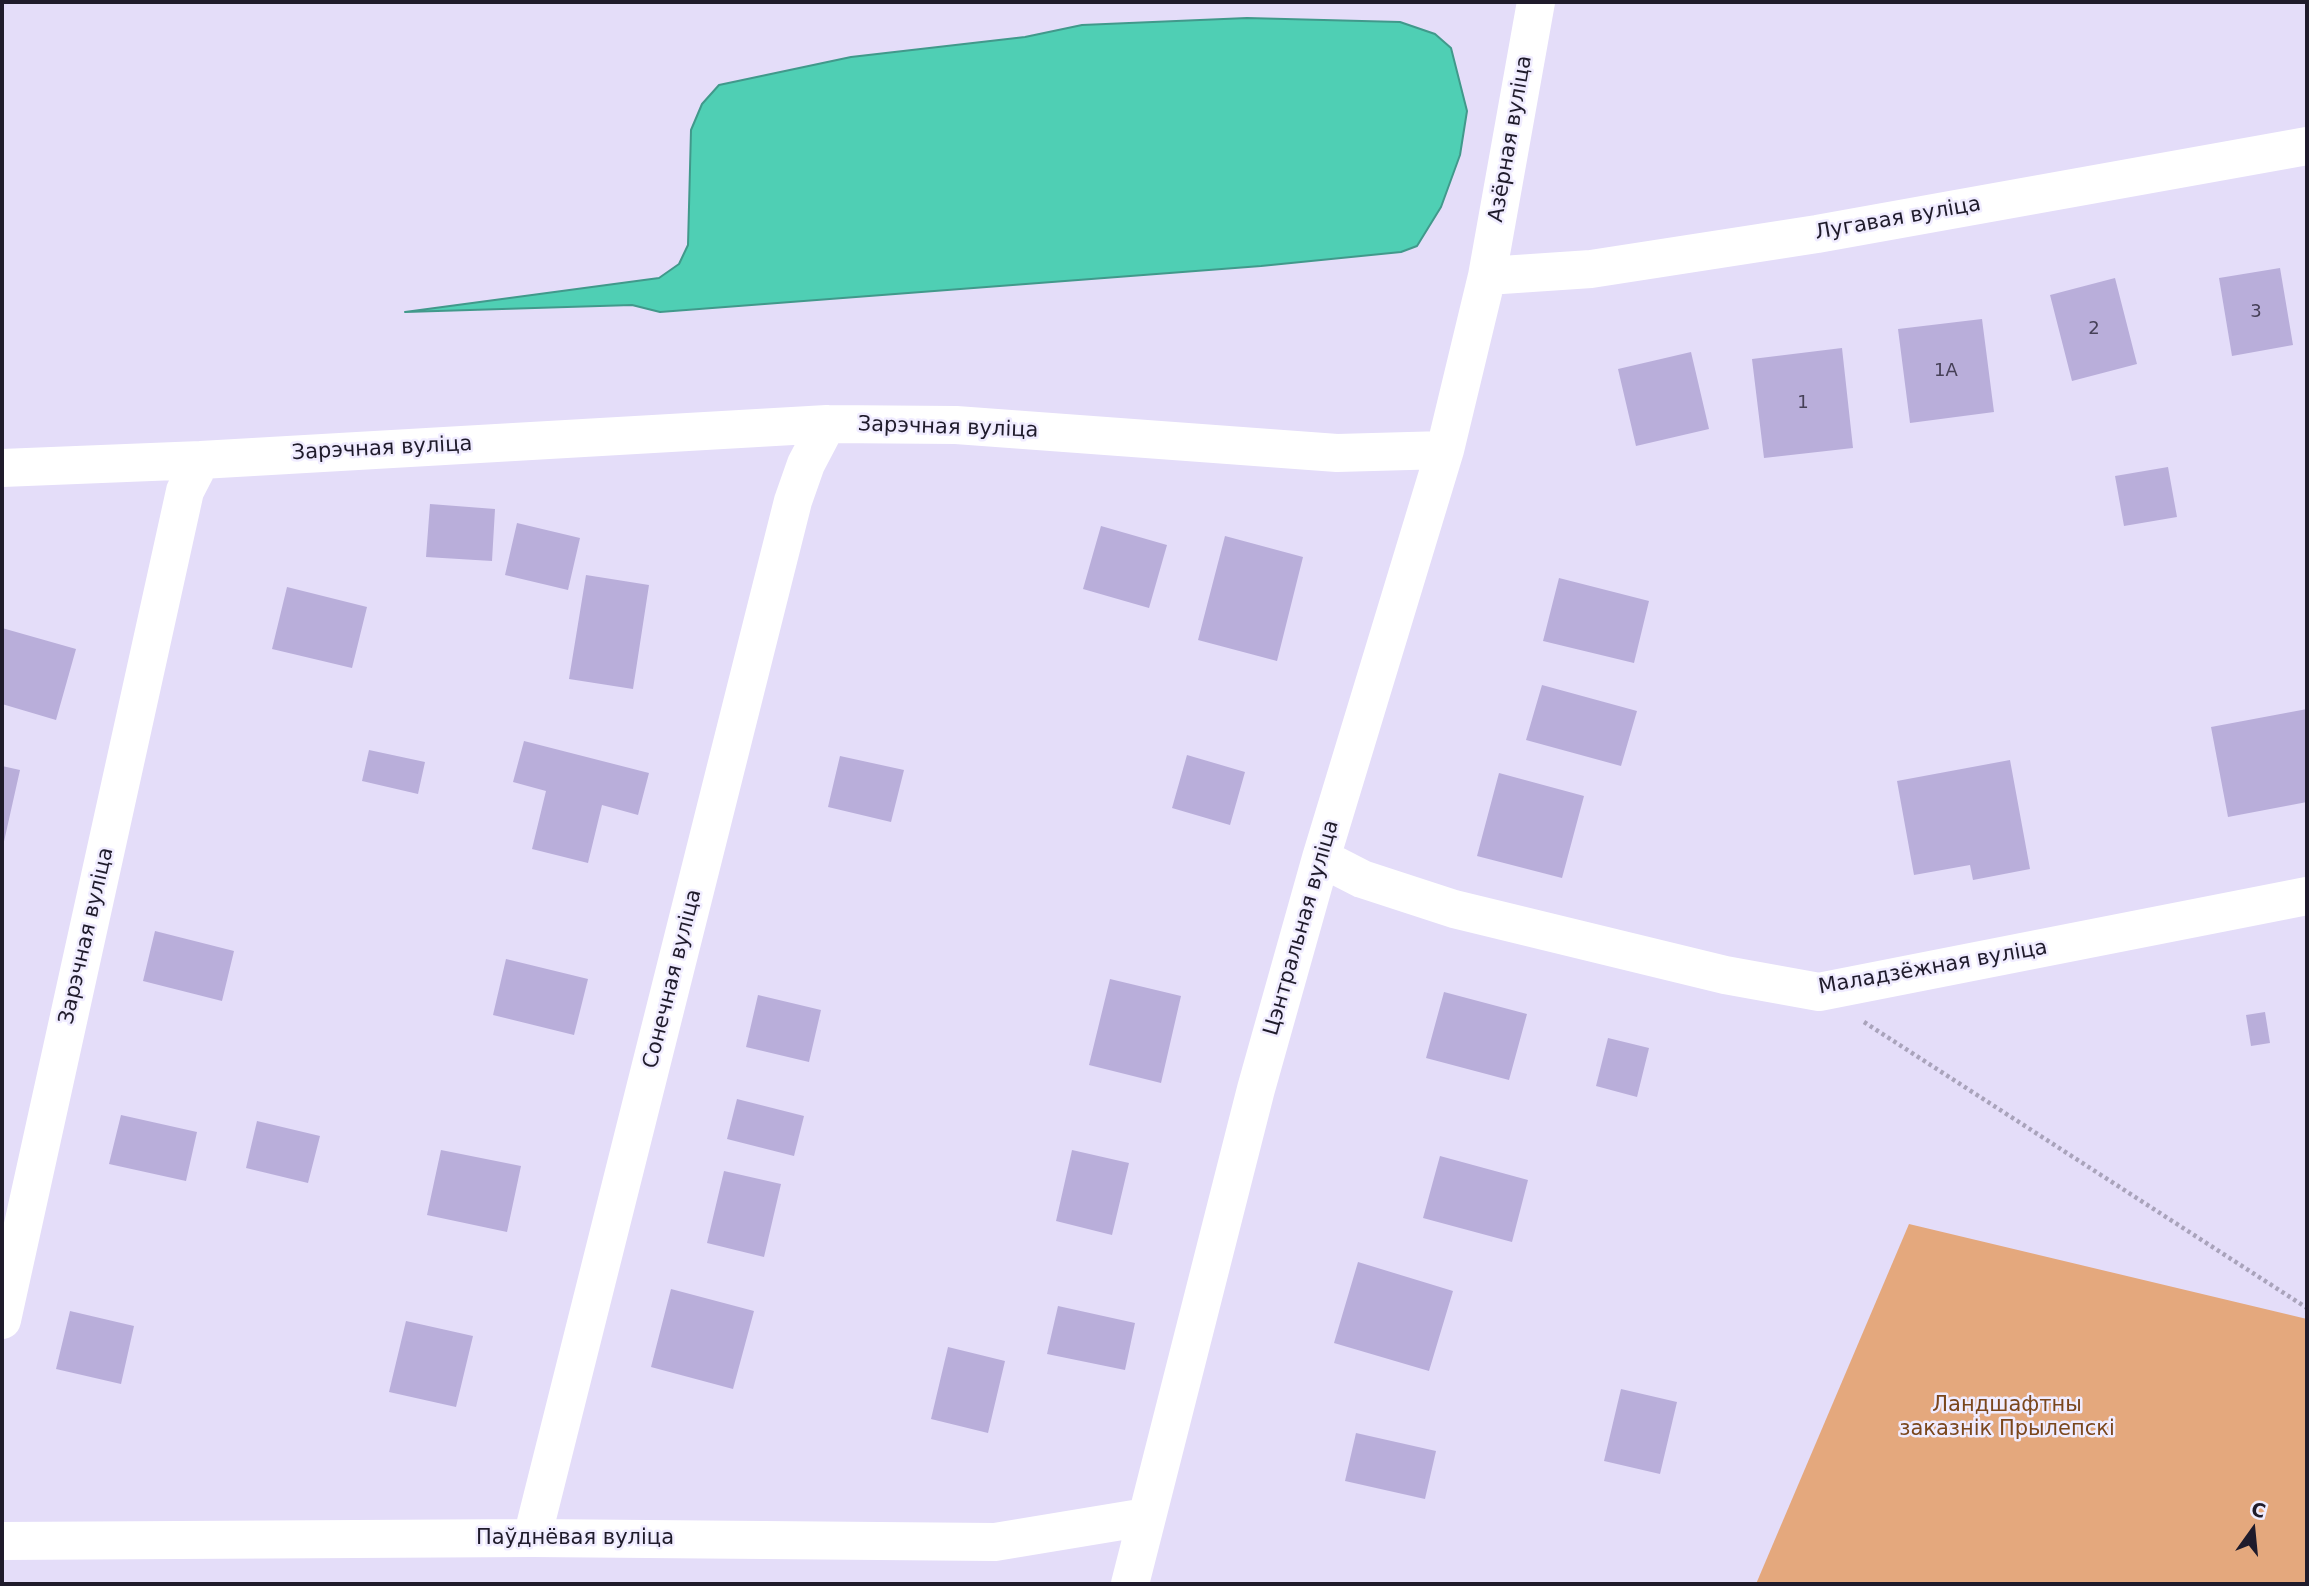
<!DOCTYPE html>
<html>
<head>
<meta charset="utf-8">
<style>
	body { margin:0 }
	#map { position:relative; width:2309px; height:1586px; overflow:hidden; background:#e4ddf9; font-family:"DejaVu Sans",sans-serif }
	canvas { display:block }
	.frame { position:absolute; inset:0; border:4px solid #1f1b2b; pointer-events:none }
	.north { position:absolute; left:2218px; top:1495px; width:70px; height:70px; -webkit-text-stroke:5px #f0ecff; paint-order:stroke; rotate:15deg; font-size:19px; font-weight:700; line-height:28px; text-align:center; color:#1f1b2b }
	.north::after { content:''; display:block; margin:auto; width:24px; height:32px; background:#1f1b2b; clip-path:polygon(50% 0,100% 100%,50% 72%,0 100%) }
</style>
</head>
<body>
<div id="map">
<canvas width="2309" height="1586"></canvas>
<div class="frame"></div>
<div class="north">С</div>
</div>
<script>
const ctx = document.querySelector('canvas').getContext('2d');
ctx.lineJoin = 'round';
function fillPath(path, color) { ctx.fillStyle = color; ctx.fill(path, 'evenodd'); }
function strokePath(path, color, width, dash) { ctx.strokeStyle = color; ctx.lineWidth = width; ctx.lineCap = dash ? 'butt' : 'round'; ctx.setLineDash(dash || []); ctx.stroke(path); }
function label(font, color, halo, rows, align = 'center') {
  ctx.font = font + ' "DejaVu Sans",sans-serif'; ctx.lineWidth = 5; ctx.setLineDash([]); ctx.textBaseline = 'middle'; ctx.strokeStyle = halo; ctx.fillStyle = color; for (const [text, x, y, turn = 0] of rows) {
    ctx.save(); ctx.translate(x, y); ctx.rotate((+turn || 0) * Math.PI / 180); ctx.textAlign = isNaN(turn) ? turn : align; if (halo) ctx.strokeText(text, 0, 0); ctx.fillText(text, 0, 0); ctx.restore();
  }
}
fillPath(new Path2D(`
	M1909,1224L2307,1319V1584H1756Z`), '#e4a87d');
const water = new Path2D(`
	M1247,18L1400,22L1435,34L1451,48L1467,111L1460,155L1441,207L1417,246L1401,252L1261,266L660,312L632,305L405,312L659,278L679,264L688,245L691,130L702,104L719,85L851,57L1025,37L1082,25Z`);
fillPath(water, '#4fcfb4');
strokePath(water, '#41998b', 2);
fillPath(new Path2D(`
	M2280,268L2293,345L2232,356L2219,278Z
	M2115,278L2137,364L2072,381L2050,295Z
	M1982,319L1994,412L1910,423L1898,329Z
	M1842,348L1853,448L1764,458L1752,359Z
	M1691,352L1709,429L1636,446L1618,369Z
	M2168,467L2177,517L2124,526L2115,476Z
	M430,504L495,509L492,561L426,557Z
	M517,523L580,538L568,590L505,575Z
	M1101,526L1167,545L1149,608L1083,589Z
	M1225,536L1303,557L1277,661L1198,640Z
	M586,575L649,585L633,689L569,679Z
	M1559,578L1649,601L1634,663L1543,641Z
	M287,587L367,607L352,668L272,649Z
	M2,628L76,649L56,720L2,704Z
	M1542,685L1637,711L1621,766L1526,740Z
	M2307,709V802L2228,817L2211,727Z
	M524,741L649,773L638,815L602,805L588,863L532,849L546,791L513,782Z
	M369,750L425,762L418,794L362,781Z
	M1187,755L1245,772L1230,825L1172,808Z
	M840,756L904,770L891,822L828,807Z
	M2010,760L2030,869L1973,880L1970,865L1914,875L1897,781Z
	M2,766L20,770L3,846H2Z
	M1499,773L1584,796L1562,878L1477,856Z
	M155,931L234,951L222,1001L143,981Z
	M506,959L588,979L574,1035L493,1015Z
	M1110,979L1181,996L1161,1083L1089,1065Z
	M1444,992L1527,1014L1509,1080L1426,1058Z
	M758,995L821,1010L809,1062L746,1047Z
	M2265,1012L2270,1043L2251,1046L2246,1015Z
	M1608,1038L1649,1048L1637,1097L1596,1086Z
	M737,1099L804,1116L794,1156L727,1139Z
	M121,1115L197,1132L186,1181L109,1164Z
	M257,1121L320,1136L308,1183L246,1168Z
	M441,1150L521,1166L507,1232L427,1215Z
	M1072,1150L1129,1163L1112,1235L1056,1221Z
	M1440,1156L1528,1180L1512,1242L1423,1218Z
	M724,1171L781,1184L764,1257L707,1243Z
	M1358,1262L1453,1291L1429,1371L1334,1343Z
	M671,1289L754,1311L733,1389L651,1367Z
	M1058,1306L1135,1323L1125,1370L1047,1354Z
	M70,1311L134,1326L121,1384L56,1369Z
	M406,1321L473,1336L456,1407L389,1392Z
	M948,1347L1005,1361L988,1433L931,1419Z
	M1621,1389L1677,1402L1660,1474L1604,1461Z
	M1356,1433L1436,1451L1425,1499L1345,1481Z`), '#b9aeda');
strokePath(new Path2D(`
	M1864,1022L2307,1308`), '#a9a3bb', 4.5, [3.5, 3.5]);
strokePath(new Path2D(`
	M1487,276L1591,269L1817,234L2307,146
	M2,468L201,460
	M1321,858L1362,879L1454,909L1725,975L1819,992L2307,896
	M2,1320L185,491L201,460L827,424L956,425L1337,453L1445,450
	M532,1538L793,501L806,464L827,424
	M2,1541L532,1538L995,1542L1146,1517
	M1130,1584L1256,1089L1321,858L1445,450L1487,276L1536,2`), '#fff', 38);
label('18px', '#464057', null, [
	["3",2256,312],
	["2",2094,329],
	["1А",1946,371],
	["1",1803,403]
]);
label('21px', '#1f1b2b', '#f0ecff', [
	["Азёрная вуліца",1511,139,-80],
	["Лугавая вуліца",1898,219,-10],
	["Зарэчная вуліца",948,428,2],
	["Зарэчная вуліца",382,449,-3],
	["Цэнтральная вуліца",1302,928,-74],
	["Зарэчная вуліца",87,936,-77],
	["Маладзёжная вуліца",1933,968,-10],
	["Сонечная вуліца",673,979,-76],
	["Паўднёвая вуліца",575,1539]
]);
label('21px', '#7a461c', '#f0ecff', [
	["Ландшафтны",2007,1406],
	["заказнік Прылепскі",2007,1430]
]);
</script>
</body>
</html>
